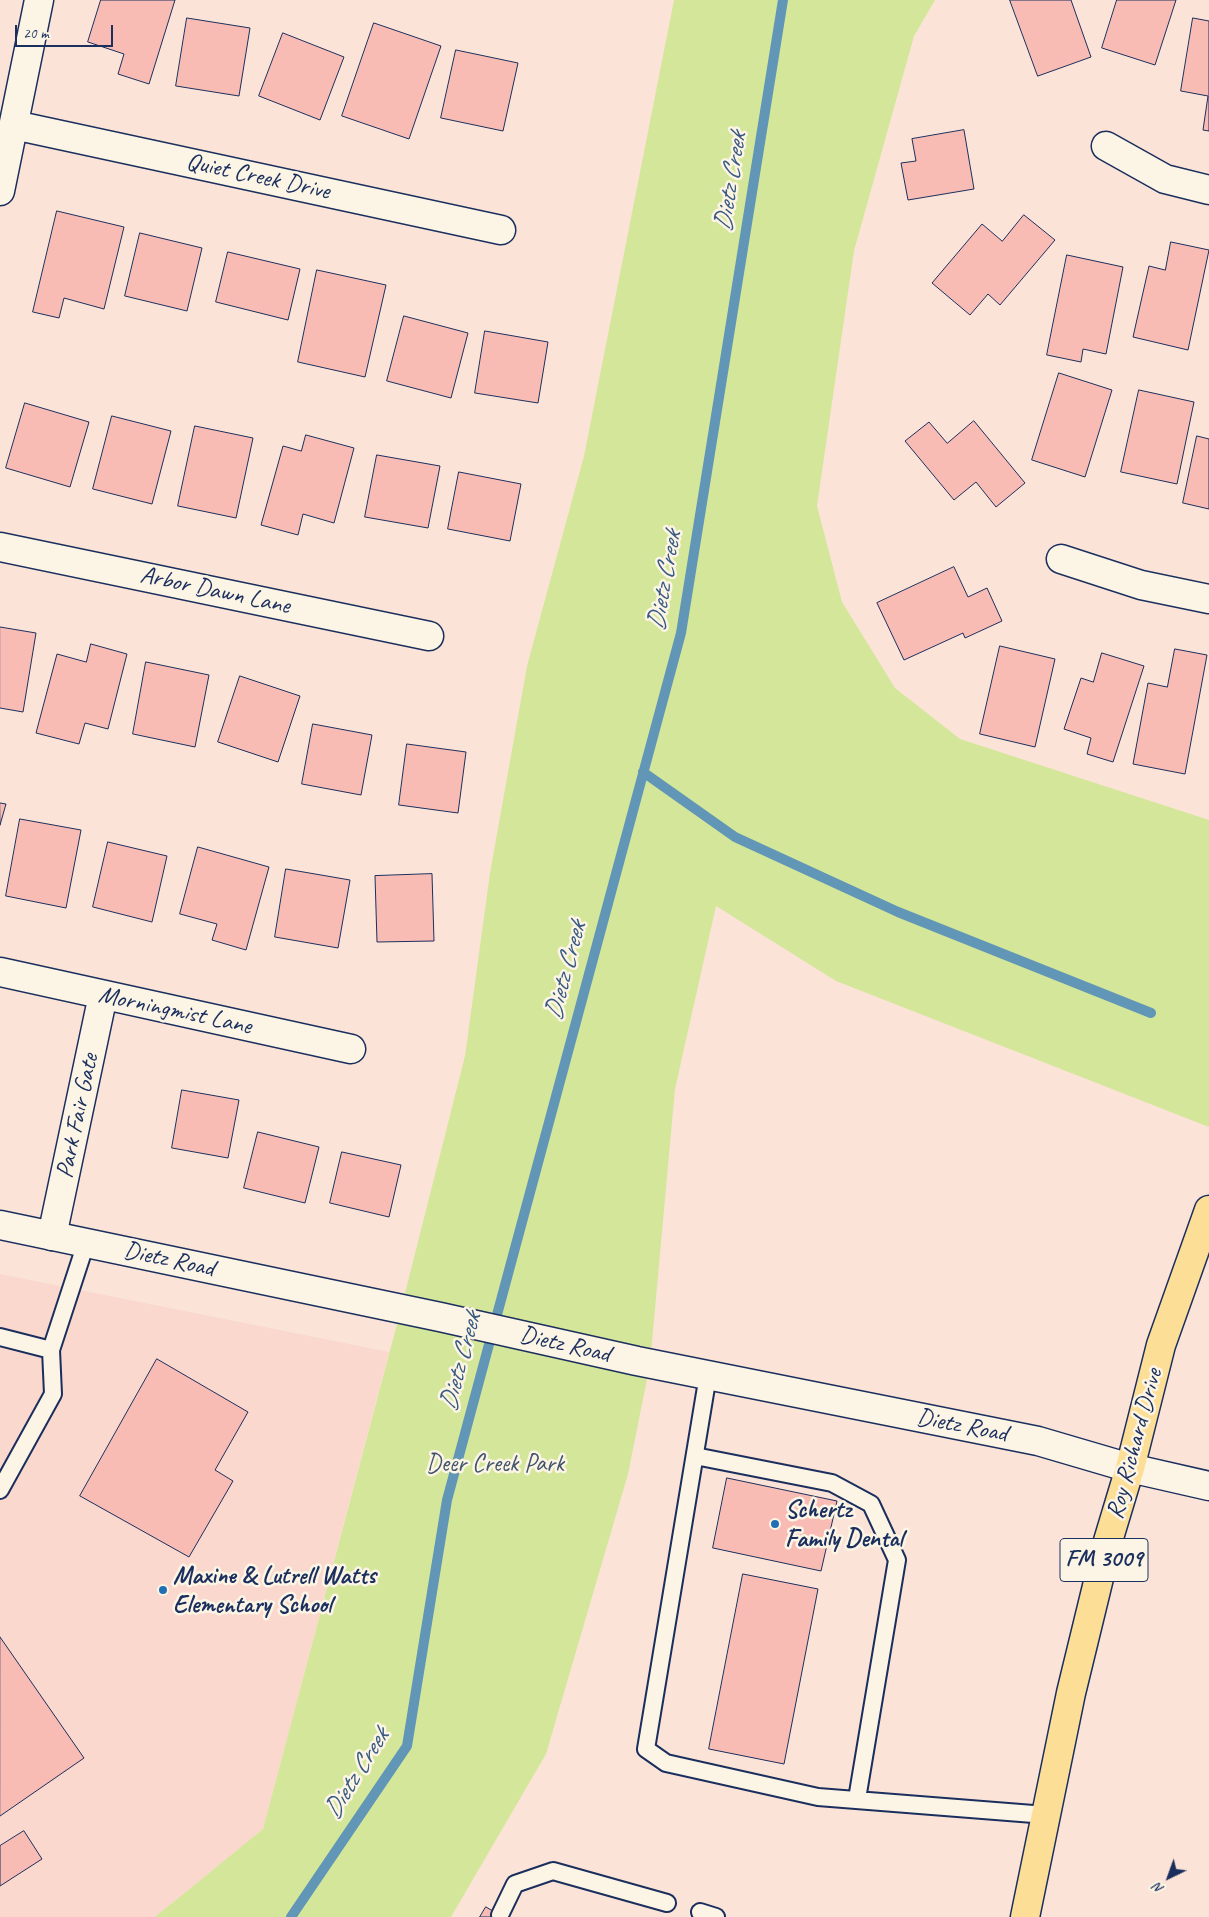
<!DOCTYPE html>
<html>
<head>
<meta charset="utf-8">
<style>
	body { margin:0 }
	#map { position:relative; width:1209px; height:1917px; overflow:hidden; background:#fbe4d7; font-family:Caveat,sans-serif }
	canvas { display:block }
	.north { position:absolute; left:1144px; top:1852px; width:50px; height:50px; -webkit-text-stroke:4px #fcf5e5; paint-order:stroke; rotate:222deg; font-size:14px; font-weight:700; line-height:20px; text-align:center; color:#1b2f5e }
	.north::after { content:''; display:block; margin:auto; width:18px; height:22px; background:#1b2f5e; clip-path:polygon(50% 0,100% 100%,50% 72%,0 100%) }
	.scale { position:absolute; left:15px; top:25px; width:98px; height:22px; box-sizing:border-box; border:2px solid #1b2f5e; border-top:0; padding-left:6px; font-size:15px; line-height:18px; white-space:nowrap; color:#1b2f5e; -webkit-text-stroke:4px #fcf5e5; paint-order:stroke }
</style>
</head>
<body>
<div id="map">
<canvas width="1209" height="1917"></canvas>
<div class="north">N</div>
<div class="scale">20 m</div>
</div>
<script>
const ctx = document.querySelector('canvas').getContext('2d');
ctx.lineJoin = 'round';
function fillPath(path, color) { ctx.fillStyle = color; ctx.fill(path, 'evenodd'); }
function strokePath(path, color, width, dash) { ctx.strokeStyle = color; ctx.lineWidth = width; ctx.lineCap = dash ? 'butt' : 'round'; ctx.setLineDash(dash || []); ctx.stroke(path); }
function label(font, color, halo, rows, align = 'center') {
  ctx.font = font + ' Caveat,sans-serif'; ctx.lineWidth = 5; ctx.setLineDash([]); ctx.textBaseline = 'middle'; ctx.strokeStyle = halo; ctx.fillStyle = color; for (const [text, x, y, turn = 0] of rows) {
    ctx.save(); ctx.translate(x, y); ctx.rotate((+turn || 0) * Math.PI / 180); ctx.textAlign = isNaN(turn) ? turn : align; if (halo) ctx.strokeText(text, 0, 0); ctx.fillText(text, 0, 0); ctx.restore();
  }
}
fillPath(new Path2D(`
	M0,1274L389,1352L263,1829L155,1917H0Z`), '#fad8cd');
fillPath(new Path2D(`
	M674,0H935L914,36L854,251L817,506L842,602L895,688L960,739L1209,820V1127L836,981L716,906L675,1089L650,1364L628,1474L546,1754L451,1917H155L263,1829L401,1309L465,1056L490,873L527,666L584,456Z`), '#d4e69a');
strokePath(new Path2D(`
	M643,772L735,837L898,912L1151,1013
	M291,1917L407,1746L447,1500L681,633L783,0`), '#6196b6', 10);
const building = new Path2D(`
	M101,0H175L149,84L118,74L124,54L88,42Z
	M1010,0H1071L1091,57L1038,76Z
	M1117,0H1176L1155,65L1102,48Z
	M187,18L250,28L239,96L176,86Z
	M1193,18L1209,21V131L1203,130L1208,96L1181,91Z
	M374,23L441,46L409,139L342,116Z
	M283,33L344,57L320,120L259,96Z
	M456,50L518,63L503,131L441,118Z
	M964,130L974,189L908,200L901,163L916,161L912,139Z
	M57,211L124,227L104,309L64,298L59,318L33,312Z
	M1024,215L1055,240L1000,305L988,294L970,315L932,283L982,224L1002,241Z
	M140,233L202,248L187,311L125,296Z
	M1171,242L1209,250L1188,350L1133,337L1149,266L1165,270Z
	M228,252L300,269L288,320L216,302Z
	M1067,255L1123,267L1106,354L1083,349L1081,362L1047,355Z
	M317,270L386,285L365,377L298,362Z
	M404,316L468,333L451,398L387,381Z
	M485,331L548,342L538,403L475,393Z
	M1059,373L1112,390L1085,477L1032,460Z
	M1139,390L1194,402L1177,484L1121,472Z
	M25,403L89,422L70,487L6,468Z
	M112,416L171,431L152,504L93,489Z
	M974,421L1025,483L996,507L976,482L954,500L905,441L929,422L947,443Z
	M195,426L253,438L236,518L178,506Z
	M306,435L354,448L334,523L303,514L298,535L261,525L283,446L301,451Z
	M1197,436L1209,439V509L1183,503Z
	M377,455L440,466L428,528L365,517Z
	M459,472L521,484L510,541L448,529Z
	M954,567L968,597L987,588L1002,621L965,638L963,633L904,660L877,603Z
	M0,627L36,633L23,712L0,708Z
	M91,644L127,654L108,729L85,723L79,744L36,733L57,654L86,662Z
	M1000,646L1055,659L1035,747L980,734Z
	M1175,649L1207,655L1185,774L1133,764L1148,683L1167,687Z
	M1102,653L1144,666L1113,762L1087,754L1091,738L1064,729L1081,678L1093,682Z
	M146,662L209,675L195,747L133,734Z
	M240,676L300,696L278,762L218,742Z
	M313,724L372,735L361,795L302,784Z
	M407,744L466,752L458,813L399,805Z
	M0,803L6,804L0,825Z
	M20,819L81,830L66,908L6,896Z
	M108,842L167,856L152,922L93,907Z
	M198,847L269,867L246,950L212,940L217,924L180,914Z
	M286,869L350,880L338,948L275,937Z
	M432,874L434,941L377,942L375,876Z
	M182,1090L239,1100L228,1158L172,1148Z
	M258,1132L319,1147L305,1203L244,1188Z
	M342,1152L401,1165L389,1217L330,1203Z
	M157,1359L248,1412L215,1470L233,1481L189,1557L80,1496Z
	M727,1478L837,1501L821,1571L713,1548Z
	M743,1574L818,1589L784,1764L709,1749Z
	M0,1637L84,1758L0,1816Z
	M24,1831L42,1859L0,1886V1846Z
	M486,1907L503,1917H480Z`);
fillPath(building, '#f8bcb5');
strokePath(building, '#1b2f5e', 1);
const service = new Path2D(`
	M0,1337L51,1350L53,1394L0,1490
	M51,1350L86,1243
	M708,1375L646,1749L666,1763L818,1797L1046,1815
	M695,1456L832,1483L871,1504L897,1560L857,1799
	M700,1912L716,1917
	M500,1915L515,1884L553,1871L667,1903`);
const minor = new Path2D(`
	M14,125L501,230
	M1106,146L1165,179L1209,190
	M0,191L39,0
	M0,547L429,636
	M1061,559L1141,585L1209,599
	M0,972L351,1049
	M52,1236L103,995`);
const tertiary = new Path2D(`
	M0,1225L440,1317L637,1361L1038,1441L1130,1468L1209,1486`);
const primary = new Path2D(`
	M1025,1917L1071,1693L1108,1541L1130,1468L1161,1345L1209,1210`);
strokePath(service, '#1b2f5e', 20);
strokePath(minor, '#1b2f5e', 31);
strokePath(tertiary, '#1b2f5e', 31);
strokePath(primary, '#1b2f5e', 31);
strokePath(service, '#fcf5e5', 16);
strokePath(minor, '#fcf5e5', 28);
strokePath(tertiary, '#fcf5e5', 28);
strokePath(primary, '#fcde96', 28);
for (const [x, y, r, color] of [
	[775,1524,5,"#1f6fb2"],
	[163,1590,5,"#1f6fb2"]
]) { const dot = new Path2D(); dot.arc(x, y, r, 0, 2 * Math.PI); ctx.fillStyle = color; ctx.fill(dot); strokePath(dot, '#fcf5e5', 2); }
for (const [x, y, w] of [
	[1104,1560,88]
]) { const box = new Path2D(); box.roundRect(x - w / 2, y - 21.5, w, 43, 4); ctx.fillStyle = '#fcf5e5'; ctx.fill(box); strokePath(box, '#1b2f5e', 1); }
label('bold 24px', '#1b2f5e', null, [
	["FM 3009",1104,1560]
]);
label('25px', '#1b2f5e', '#fcf5e5', [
	["Quiet Creek Drive",258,177,12],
	["Arbor Dawn Lane",215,591,12],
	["Morningmist Lane",175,1011,12],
	["Park Fair Gate",78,1116,-78],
	["Dietz Road",169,1260,12],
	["Dietz Road",565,1345,13],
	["Dietz Road",962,1426,11],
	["Roy Richard Drive",1135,1444,-75]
]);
label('25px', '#40546a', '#fcf5e5', [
	["Deer Creek Park",495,1464]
]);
label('bold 25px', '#1b2f5e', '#fcf5e5', [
	["Schertz",785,1510],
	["Family Dental",785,1539],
	["Maxine & Lutrell Watts",173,1576],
	["Elementary School",173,1605]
], 'left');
label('italic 26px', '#385a82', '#fcf5e5', [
	["Dietz Creek",731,182,-81],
	["Dietz Creek",665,581,-80],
	["Dietz Creek",566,971,-75],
	["Dietz Creek",461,1362,-75],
	["Dietz Creek",357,1774,-58]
]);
</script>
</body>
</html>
